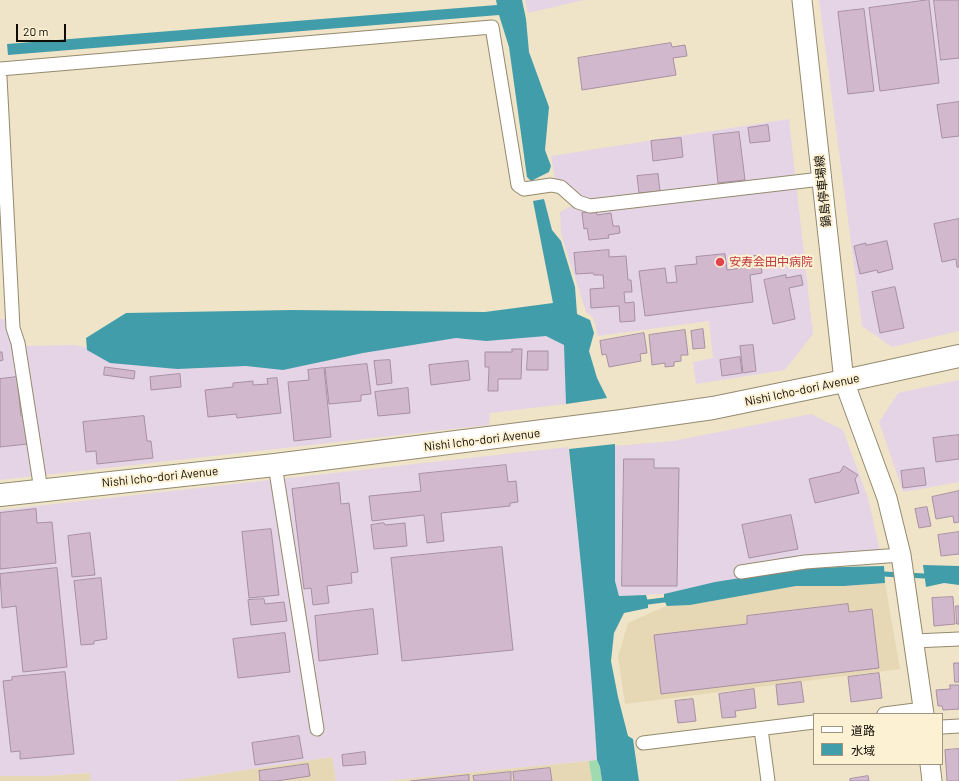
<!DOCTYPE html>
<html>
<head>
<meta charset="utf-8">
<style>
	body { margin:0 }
	#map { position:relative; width:959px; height:781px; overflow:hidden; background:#efe4c7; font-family:Barlow,"Noto Sans JP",sans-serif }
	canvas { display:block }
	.legend { position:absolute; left:813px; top:713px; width:130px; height:52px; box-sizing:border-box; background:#fdf1d4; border:1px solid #9e9580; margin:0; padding:5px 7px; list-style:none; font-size:12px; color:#0f0b03 }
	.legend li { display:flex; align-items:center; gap:8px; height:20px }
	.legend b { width:20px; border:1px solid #9e9580 }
	.scale { position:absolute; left:16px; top:24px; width:50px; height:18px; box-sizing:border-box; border:2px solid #0f0b03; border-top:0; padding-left:5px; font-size:12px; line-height:14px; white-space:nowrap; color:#0f0b03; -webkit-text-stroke:3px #fdf1d4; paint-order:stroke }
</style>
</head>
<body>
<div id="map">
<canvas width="959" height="781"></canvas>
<ul class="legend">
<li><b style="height:5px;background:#fff"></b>道路</li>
<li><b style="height:11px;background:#429daa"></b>水域</li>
</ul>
<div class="scale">20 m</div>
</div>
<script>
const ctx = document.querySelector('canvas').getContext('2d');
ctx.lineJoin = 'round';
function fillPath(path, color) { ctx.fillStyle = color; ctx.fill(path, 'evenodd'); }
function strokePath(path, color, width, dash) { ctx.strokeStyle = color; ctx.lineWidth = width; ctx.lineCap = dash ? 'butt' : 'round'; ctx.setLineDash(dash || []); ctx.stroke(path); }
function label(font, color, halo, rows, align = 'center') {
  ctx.font = font + ' Barlow,"Noto Sans JP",sans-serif'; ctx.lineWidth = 4; ctx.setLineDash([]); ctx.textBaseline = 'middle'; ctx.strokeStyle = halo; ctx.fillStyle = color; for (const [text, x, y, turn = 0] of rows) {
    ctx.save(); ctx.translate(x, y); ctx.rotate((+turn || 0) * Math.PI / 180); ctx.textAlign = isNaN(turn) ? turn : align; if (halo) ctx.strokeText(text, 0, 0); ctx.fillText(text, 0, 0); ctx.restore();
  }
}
fillPath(new Path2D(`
	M525,0H584L528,13Z
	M819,0H959V331L892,347L862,326Z
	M789,119L813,334L785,370L696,384L693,362L713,358L709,321L598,336L593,317L586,312L561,234L560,212L582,200L555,179L551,156Z
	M0,319H8L23,346L74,345L136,357L459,331L569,333L566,404L490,413L489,425L0,480Z
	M959,380V482L903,492L879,422L898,393Z
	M811,414L843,430L868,498L880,551L805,555L743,564L744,578L715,582L664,594L619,596L615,581V446L673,441Z
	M568,447L585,598L593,686L597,760L386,781H336L332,757L174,781H91L89,773L47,776H0V510Z`), '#e5d4e6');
fillPath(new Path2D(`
	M885,583L900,669L625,704L618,657L628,623L652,612L667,606L690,605L796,586H844Z
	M332,757L336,781H174Z
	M589,761L592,781H386Z
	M90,773L91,781H0V776H47Z`), '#e6d8b4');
fillPath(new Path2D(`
	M597,760L600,767L602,781H592L589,761Z`), '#a0dab1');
fillPath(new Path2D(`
	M496,0H522L526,19L529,52L549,107L545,150L551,166L549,172L531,181L527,177L509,47L499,15L8,55L7,44L497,5Z
	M544,199L552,230L561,241L575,287L577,314L590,320L594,333L589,351L597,378L607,398L566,404L564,345L546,336L486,341L456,338L363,353L283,370L246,366L177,369L110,363L87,350L86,338L126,313L292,310L485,312L553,303L533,201Z
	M615,444V581L619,596L646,595L648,602V608L624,613L614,633L611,661L618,697L628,736L633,739L639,781H602L600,767L597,760C591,656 580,553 569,449Z
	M923,565L959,566V585L944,583L926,587Z
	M884,566L885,583L844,586H796L690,605L667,606L664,600V594L715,582L804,568Z`), '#429daa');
strokePath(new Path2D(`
	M884,574L899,575
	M907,575L924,576
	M648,602L664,600`), '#429daa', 5);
const building = new Path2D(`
	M929,0L939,83L880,91L869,8Z
	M934,0H959V58L941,60Z
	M864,9L874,91L848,94L838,12Z
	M671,43L672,47L685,45L687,56L673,58L676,75L582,90L578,58Z
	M959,102V136L942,138L937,105Z
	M768,125L770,141L750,143L748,128Z
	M739,132L745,180L718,183L713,135Z
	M681,138L683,157L653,161L651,141Z
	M658,174L660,191L639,193L637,176Z
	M596,211L597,215L611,213L613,226H619L620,233L608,235L609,238L589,240L587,228L584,229L582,213Z
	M959,219V267H957L956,259L942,262L934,224Z
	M887,241L893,269L878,273L877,270L860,274L854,246L866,243V245Z
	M609,250V257L626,256L628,280H631L632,292H624L625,303L634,302L635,321L620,322L619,306L591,308L590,289L604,288L603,275H594L593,273L576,274L574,253Z
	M725,254L727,270L742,268L741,261L752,259L751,256L760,255L762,273L750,275L753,302L645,316L639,271L665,268L667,283L677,282L675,266L697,264L696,257Z
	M786,275V278L801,275L803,285L789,288L795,319L773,324L764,280Z
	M895,287L904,328L880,333L872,292Z
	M703,329L705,348L693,349L691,331Z
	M685,330L688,355H681V361L674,362V366L665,367V363L652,365L649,335Z
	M644,333L647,353L640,354L641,361L609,367L606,354L602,355L600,341Z
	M753,345L756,371L743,373L740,346Z
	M512,349H522L521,379H498V391H488L489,367H485V352H512Z
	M528,351H548V370H527Z
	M0,352H2L3,360L0,361Z
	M740,357L742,373L722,376L720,360Z
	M390,360L392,383L377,385L374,361Z
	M468,361L470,380L431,385L429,365Z
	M367,364L371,394L361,395V401L329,404L325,368Z
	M105,367L135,371L134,379L104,375Z
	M324,368L331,437L294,441L288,382L309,380L308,370Z
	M180,374L181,387L151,390L150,377Z
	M17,377L21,416L24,415L27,444L0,447V379Z
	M277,378L281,413L237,418L236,414L208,417L205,390L233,387V383L253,381V385L268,384L267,379Z
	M408,388L410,413L378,416L375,392Z
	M144,416L147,441H151L153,458L97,464L96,451L86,452L83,422Z
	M959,435V459L936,462L933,438Z
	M624,459H654V468H679L677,586H622Z
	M506,465L508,482L516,481L518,502L510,503V506L441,513L444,541L427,543L424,515L372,521L369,496L421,491L419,474Z
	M844,466L858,475L855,479L859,493L815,503L809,479L840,472Z
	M924,468L926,485L903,488L901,471Z
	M339,483L341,504L349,503L358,572L351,573L352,583L327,586L329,603L313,605L311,588L304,589L292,489Z
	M959,491V522L954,523L953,516L936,519L932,497Z
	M927,507L931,526L919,528L915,509Z
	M36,509L37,523L52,522L56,563L0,569V513Z
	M791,515L798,549L749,558L742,525Z
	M384,523L385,525L405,523L407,546L374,549L371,525Z
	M271,529L279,595L249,598L242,532Z
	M959,532V554L941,556L938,535Z
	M90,533L95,575L72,577L68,536Z
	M502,547L513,650L402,661L391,558Z
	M57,568L67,667L23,672L16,606L2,608L0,574Z
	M101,578L107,639L94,641V644L81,645L74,581Z
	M953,597L955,624L934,626L932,598Z
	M264,599L265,604L284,602L287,621L251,625L248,600Z
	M848,604L849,612L872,609L879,668L661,694L654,635L747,624V616Z
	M956,606H959V624H957Z
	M373,609L378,654L319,661L315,616Z
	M285,633L290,672L238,678L233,639Z
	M954,663H959V682H955Z
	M65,672L74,754L20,759V751L11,752L3,681L12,680V677Z
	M879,673L882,698L851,702L848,677Z
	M801,682L804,702L778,705L776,685Z
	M950,685H959V709L943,710L942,706H938L936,690L950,689Z
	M754,689L756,708L735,711L736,717L722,718L719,694Z
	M693,699L696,721L678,723L675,701Z
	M299,736L303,758L255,765L252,743Z
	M959,749V781H947L945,750Z
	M365,752L366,764L343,766L342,755Z
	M308,764L310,776L276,781H260L259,771Z
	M550,768L552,781H514L513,772Z
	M511,772V781H474L473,776Z
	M469,775V781H411Z
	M868,776L869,781H850V779Z`);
fillPath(building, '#d1b8cd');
strokePath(building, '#a890a4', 1);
const street = new Path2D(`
	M0,69L492,27L518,185L524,189L551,185L561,187L578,202L590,206L821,179
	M0,77L13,328L18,343L41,490
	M275,465L317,729
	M741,572L805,562L901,555
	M914,641L959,639
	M884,714L923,709
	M942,727L959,726
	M761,729L768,781
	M643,743L814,722`);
const secondary = new Path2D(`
	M802,0L844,381L887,498L901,555L924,714
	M930,764L932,781`);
const highway = new Path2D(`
	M0,495L275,465L622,421L713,408L844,381L959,356`);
strokePath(street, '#958a6f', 15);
strokePath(secondary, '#958a6f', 21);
strokePath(highway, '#958a6f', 24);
strokePath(street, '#fff', 13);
strokePath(secondary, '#fff', 19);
strokePath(highway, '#fff', 22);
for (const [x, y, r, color] of [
	[720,262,5,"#e0444e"]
]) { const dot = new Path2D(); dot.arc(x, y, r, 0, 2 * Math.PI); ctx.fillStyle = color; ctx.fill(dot); strokePath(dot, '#fdf1d4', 1.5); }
label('12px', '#0f0b03', '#fdf1d4', [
	["鍋島停車場線",823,191,-96],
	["Nishi Icho-dori Avenue",802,390,-12],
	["Nishi Icho-dori Avenue",482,440,-7],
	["Nishi Icho-dori Avenue",160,477,-6]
]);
label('12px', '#be3a42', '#fdf1d4', [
	["安寿会田中病院",729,262]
], 'left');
</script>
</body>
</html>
